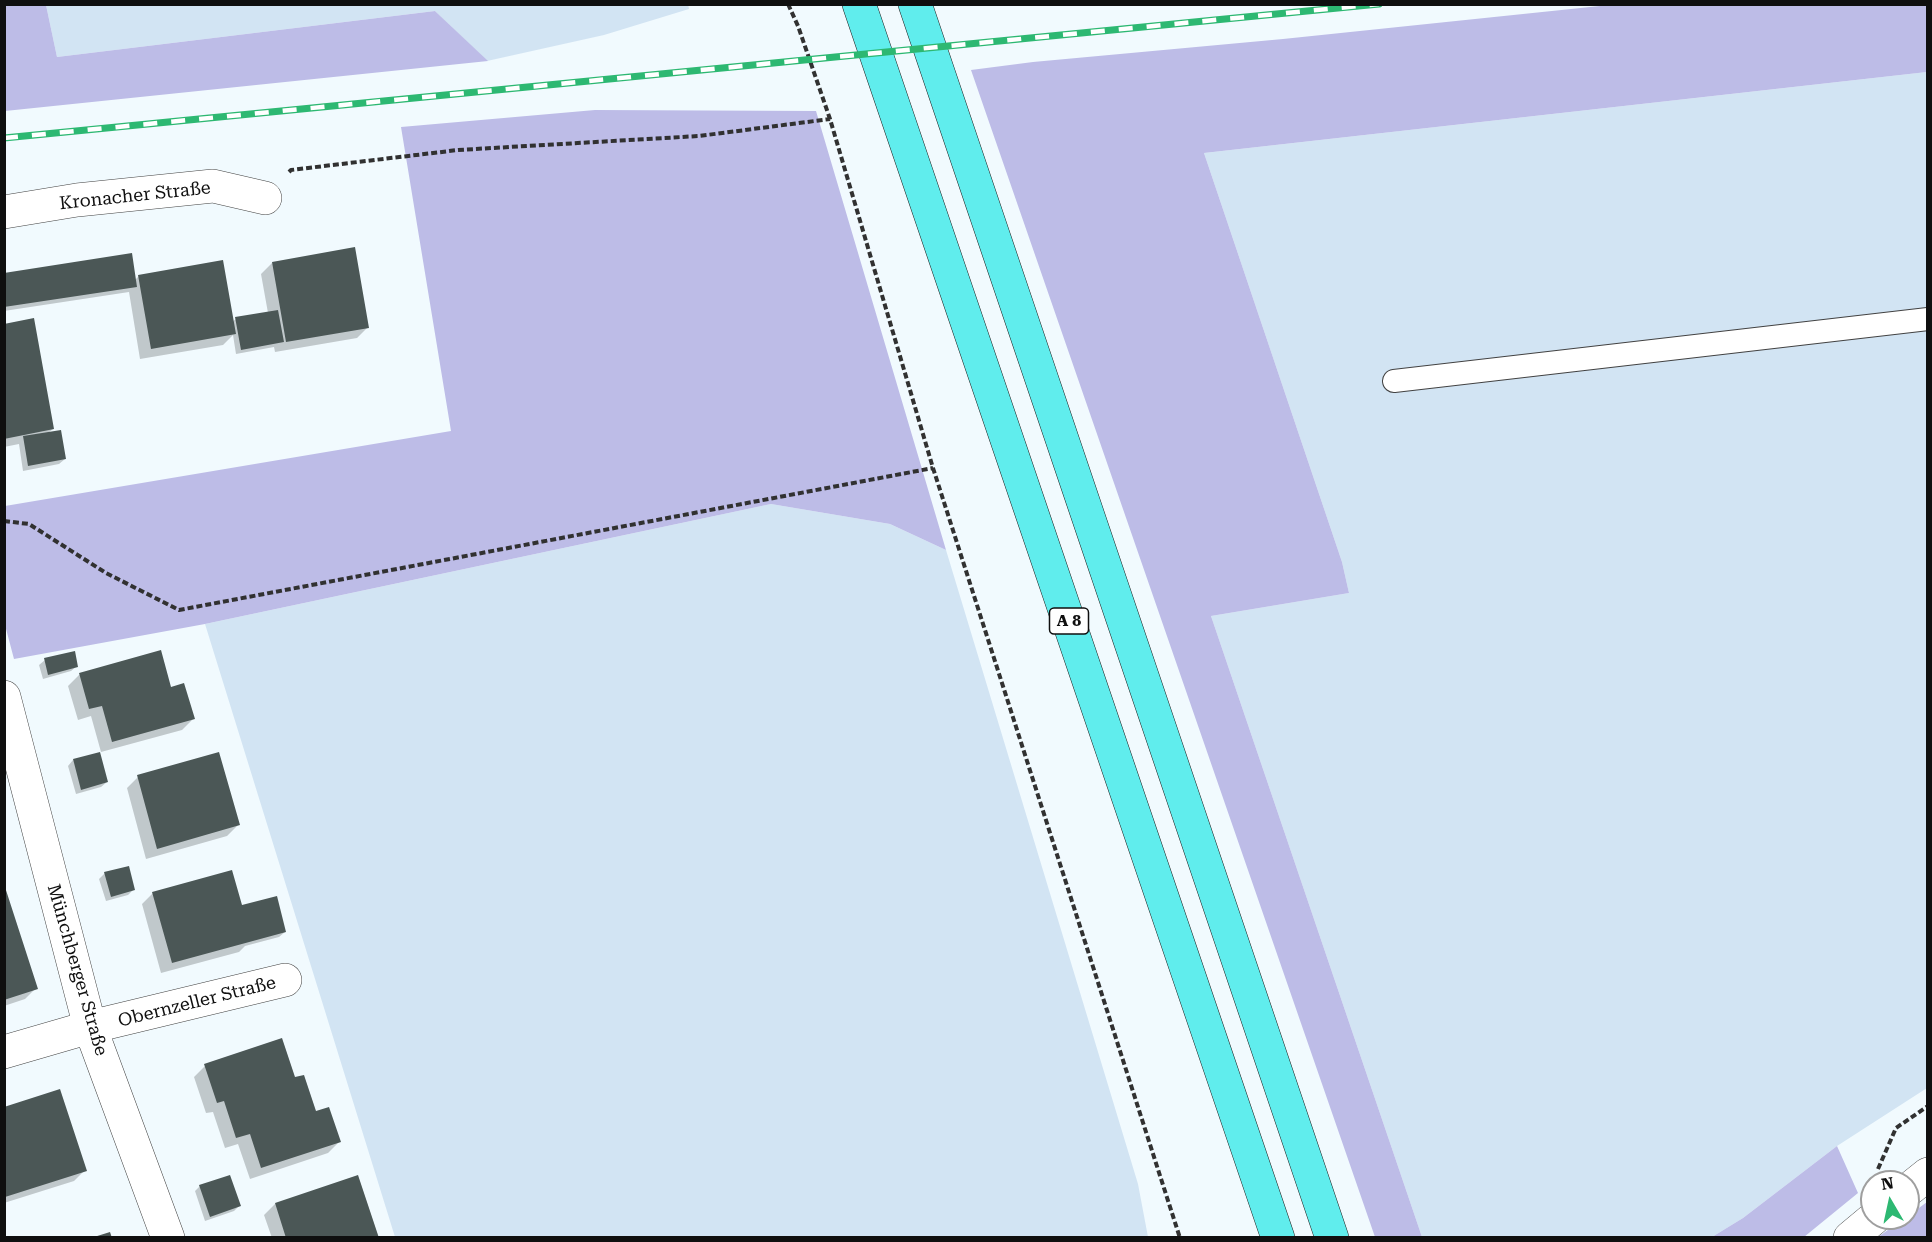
<!DOCTYPE html>
<html>
<head>
<meta charset="utf-8">
<style>
	body { margin:0 }
	#map { position:relative; width:1932px; height:1242px; overflow:hidden; background:#f1fafe; font-family:"Roboto Serif",serif }
	canvas { display:block }
	.frame { position:absolute; inset:0; border:6px solid #0f0f0f; pointer-events:none }
	.north { position:absolute; left:1860px; top:1170px; width:60px; height:60px; box-sizing:border-box; background:#fff; border:2px solid #9f9f9f; border-radius:50%; rotate:351deg; font-size:16px; font-weight:700; line-height:24px; text-align:center; color:#0f0f0f }
	.north::after { content:''; display:block; margin:auto; width:21px; height:27px; background:#2db872; clip-path:polygon(50% 0,100% 100%,50% 72%,0 100%) }
</style>
</head>
<body>
<div id="map">
<canvas width="1932" height="1242"></canvas>
<div class="frame"></div>
<div class="north">N</div>
</div>
<script>
const ctx = document.querySelector('canvas').getContext('2d');
ctx.lineJoin = 'round';
function fillPath(path, color) { ctx.fillStyle = color; ctx.fill(path, 'evenodd'); }
function strokePath(path, color, width, dash) { ctx.strokeStyle = color; ctx.lineWidth = width; ctx.lineCap = dash ? 'butt' : 'round'; ctx.setLineDash(dash || []); ctx.stroke(path); }
function label(font, color, halo, rows, align = 'center') {
  ctx.font = font + ' "Roboto Serif",serif'; ctx.lineWidth = 6; ctx.setLineDash([]); ctx.textBaseline = 'middle'; ctx.strokeStyle = halo; ctx.fillStyle = color; for (const [text, x, y, turn = 0] of rows) {
    ctx.save(); ctx.translate(x, y); ctx.rotate((+turn || 0) * Math.PI / 180); ctx.textAlign = isNaN(turn) ? turn : align; if (halo) ctx.strokeText(text, 0, 0); ctx.fillText(text, 0, 0); ctx.restore();
  }
}
fillPath(new Path2D(`
	M688,4L689,9L604,35L487,61L435,11L57,57L46,5Z
	M1927,72V1088L1837,1146L1743,1218L1712,1237H1422L1211,616L1349,593L1342,562L1204,153Z
	M771,504L890,524L946,550L1138,1184L1148,1237H395L205,624Z`), '#d2e4f3');
fillPath(new Path2D(`
	M1619,4L1927,5V72L1204,153L1342,562L1349,593L1211,616L1422,1237H1375L971,70L1033,62L1283,39Z
	M4,5H46L57,57L435,11L488,61L5,111Z
	M595,110L816,111L946,550L890,524L771,504L205,624L14,659L5,625V506L451,431L401,127Z
	M1837,1146L1858,1193L1804,1237H1712L1743,1218Z
	M1927,1202V1237H1878L1905,1218H1908V1216Z`), '#bdbce7');
fillPath(new Path2D(`
	M272,263L368,327L357,338L275,352L274,347L236,354L233,335L223,345L140,359L129,292L4,311V275L135,280L139,276L232,322L236,319L268,313L261,274Z
	M4,325L53,429L48,433L65,459L59,464L23,471L19,444L4,447Z
	M160,652L170,689L193,719L182,730L101,752L91,716L78,720L68,686L79,675Z
	M45,660L77,666L71,671L43,679L39,665Z
	M73,760L107,782L101,787L76,794L68,766Z
	M138,777L238,825L227,836L146,859L127,788Z
	M105,873L134,889L128,895L106,901L99,879Z
	M4,888L36,988L25,999L4,1006Z
	M153,893L241,907L285,932L279,937L245,946L239,952L161,973L142,904Z
	M205,1066L294,1079L315,1113L339,1142L328,1153L250,1179L238,1144L225,1148L213,1112L206,1113L194,1077Z
	M4,1108L85,1170L74,1181L4,1203Z
	M200,1186L239,1206L234,1211L205,1221L195,1191Z
	M275,1204L378,1238H272L264,1215Z`), '#0003');
fillPath(new Path2D(`
	M355,247L369,328L286,342L272,262Z
	M132,253L137,287L4,307V273Z
	M223,260L236,334L151,349L138,275Z
	M278,310L284,342L241,350L235,317Z
	M34,318L54,429L4,439V324Z
	M61,430L66,459L28,466L23,436Z
	M161,650L171,687L184,683L195,719L112,742L102,706L89,709L79,673Z
	M75,651L78,667L48,675L44,658Z
	M100,752L108,782L81,790L73,759Z
	M219,752L240,825L157,849L137,775Z
	M129,866L135,890L111,897L104,872Z
	M232,870L242,905L277,896L286,932L172,963L152,892Z
	M4,884L38,989L4,1000Z
	M282,1038L295,1077L304,1075L316,1111L329,1107L341,1142L261,1168L250,1134L236,1138L224,1101L217,1103L204,1064Z
	M60,1089L87,1171L5,1197L4,1107Z
	M230,1175L241,1206L210,1217L199,1185Z
	M358,1175L379,1238H286L275,1203Z
	M110,1232L112,1238H94V1237Z`), '#4b5756');
const service = new Path2D(`
	M1394,381L1928,319`);
const minor = new Path2D(`
	M4,212L77,200L213,186L265,198
	M4,697L90,1027L168,1238
	M4,1052L90,1027L285,980`);
const tertiary = new Path2D(`
	M1908,1190L1928,1174
	M1850,1238L1874,1218`);
const motorway = new Path2D(`
	M859,4L1278,1238
	M915,4L1332,1238`);
strokePath(service, '#424242', 24);
strokePath(minor, '#424242', 34);
strokePath(tertiary, '#424242', 34);
strokePath(motorway, '#202020', 34);
strokePath(new Path2D(`
	M788,4L798,26L830,119L933,468L1180,1238
	M289,172L291,170L458,150L699,136L830,119
	M4,521L29,524L106,573L179,610L933,468
	M1878,1169L1896,1128L1928,1106`), '#313131', 4, [6, 3]);
strokePath(service, '#fff', 22);
strokePath(minor, '#fff', 33);
strokePath(tertiary, '#fff', 33);
strokePath(motorway, '#60eded', 33);
const rail = new Path2D(`
	M4,138L1379,4`);
strokePath(rail, '#2db872', 7);
strokePath(rail, '#fff', 4.5, [14]);
for (const [x, y, w] of [
	[1069,621,39]
]) { const box = new Path2D(); box.roundRect(x - w / 2, y - 13, w, 26, 4.5); ctx.fillStyle = '#fff'; ctx.fill(box); strokePath(box, '#0f0f0f', 1.5); }
label('bold 16px', '#0f0f0f', null, [
	["A 8",1069,621]
]);
label('18px', '#0f0f0f', '#fff', [
	["Kronacher Straße",135,196,-6],
	["Münchberger Straße",77,970,74],
	["Obernzeller Straße",197,1002,-14]
]);
</script>
</body>
</html>
